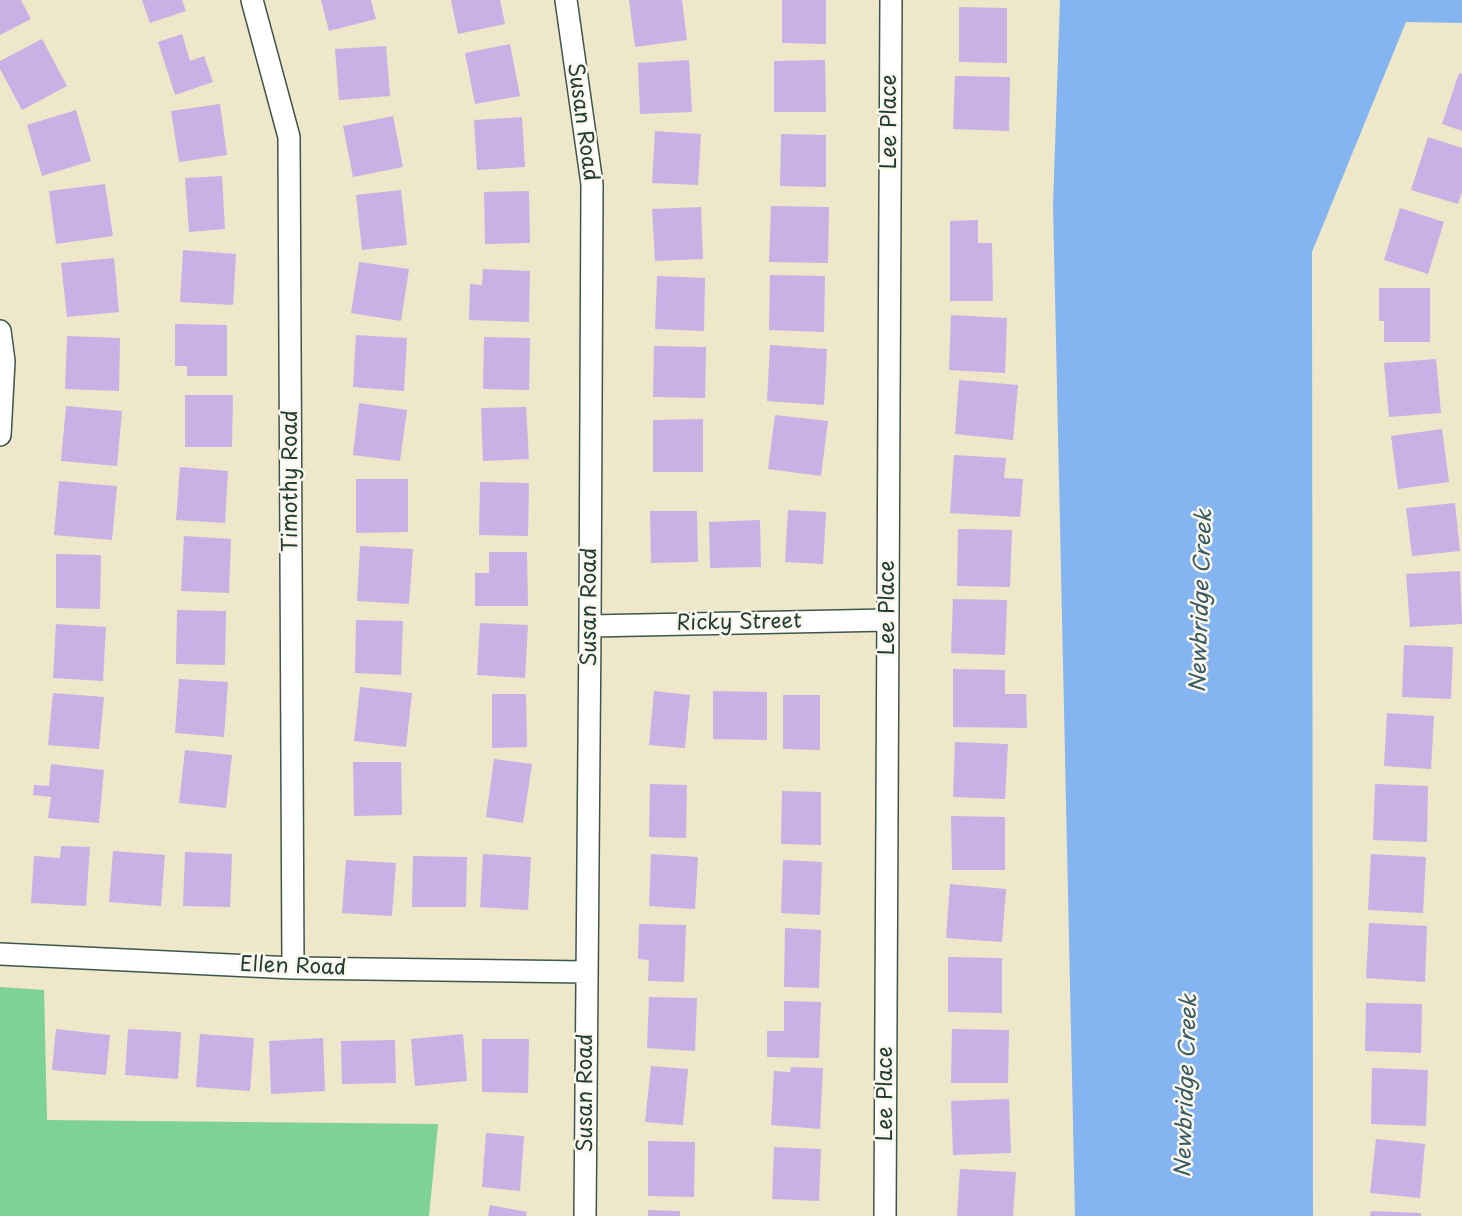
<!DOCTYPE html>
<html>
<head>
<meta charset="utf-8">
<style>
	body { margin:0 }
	canvas { display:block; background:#eee7c9 }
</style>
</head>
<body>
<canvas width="1462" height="1216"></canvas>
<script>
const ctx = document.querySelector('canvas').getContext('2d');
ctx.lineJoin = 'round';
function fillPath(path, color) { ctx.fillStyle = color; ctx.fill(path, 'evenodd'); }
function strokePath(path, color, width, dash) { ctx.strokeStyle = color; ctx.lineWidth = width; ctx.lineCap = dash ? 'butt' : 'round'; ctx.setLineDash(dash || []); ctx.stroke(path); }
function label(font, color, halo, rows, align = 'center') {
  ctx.font = font + ' "Playpen Sans",sans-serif'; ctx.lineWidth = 5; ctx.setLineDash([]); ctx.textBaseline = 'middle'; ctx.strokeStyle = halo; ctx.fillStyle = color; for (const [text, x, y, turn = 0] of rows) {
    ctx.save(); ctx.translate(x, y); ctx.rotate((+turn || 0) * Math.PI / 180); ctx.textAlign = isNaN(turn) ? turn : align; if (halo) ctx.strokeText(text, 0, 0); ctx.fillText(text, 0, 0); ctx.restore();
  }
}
fillPath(new Path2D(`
	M0,987L44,990L47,1120L438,1124L429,1216H0Z`), '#7ed295');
fillPath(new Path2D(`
	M1060,0H1462V23L1406,22L1312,252L1313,1216H1075L1053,205Z`), '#85b5f1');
fillPath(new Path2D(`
	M0,0H21L31,19L0,35Z
	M142,0H182L186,11L150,23Z
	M321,0H371L376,19L329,31Z
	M451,0H500L505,24L458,34Z
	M629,0H682L687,40L635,47Z
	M782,0H826V44L782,43Z
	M959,7L1007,8V63L959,62Z
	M182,34L190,61L204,56L213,82L175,95L158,42Z
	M42,39L67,86L22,110L0,69V61Z
	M510,44L520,96L475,104L465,53Z
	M386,46L390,96L339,100L335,49Z
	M689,60L692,112L640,114L638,63Z
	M825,60L826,112H774V61Z
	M1459,73L1462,74V131L1442,124Z
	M955,76L1010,77L1009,131L953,129Z
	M220,104L227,155L179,162L171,111Z
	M76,110L91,161L42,176L27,125Z
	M393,116L403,167L353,177L343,126Z
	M522,117L525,167L477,170L474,120Z
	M655,131L701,134L698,185L652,183Z
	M781,134L826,135V187L780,186Z
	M1428,137L1462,148V192L1458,204L1411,190Z
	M222,176L225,229L189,232L185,178Z
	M105,184L113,236L56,244L49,191Z
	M401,190L407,245L362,250L356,195Z
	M529,191L530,243L485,244L484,192Z
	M771,206L829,207L828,263L769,262Z
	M701,207L703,259L655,261L652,209Z
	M1400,208L1444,222L1428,274L1384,260Z
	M978,220V243H992L993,301H950V221Z
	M183,250L236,254L233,305L180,302Z
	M114,258L119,312L67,317L61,263Z
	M359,262L409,269L401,321L351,313Z
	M483,269L530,271L529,322L469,320L470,284L482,285Z
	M770,275L825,276L824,332L769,330Z
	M657,276L705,278L704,331L655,329Z
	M1379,288H1430V342H1384V321H1379Z
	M951,315L1007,318L1005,373L949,370Z
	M175,324L227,325V376H187V366H175Z
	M356,335L407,338L404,391L353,387Z
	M67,336L120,338L119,391L65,389Z
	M484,337L530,338L529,390L483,389Z
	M770,345L827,349L824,405L767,401Z
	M654,346L706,347L705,398L653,397Z
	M1436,359L1441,413L1389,417L1384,363Z
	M959,380L1018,385L1013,440L955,434Z
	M185,395H233L232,447H185Z
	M359,403L407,410L400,461L353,455Z
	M66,406L122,411L117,466L61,461Z
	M526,407L529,459L483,461L481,408Z
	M775,415L828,421L821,476L768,469Z
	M703,419V472H653V420Z
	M1442,429L1449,482L1398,489L1391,436Z
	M954,455L1006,458L1004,478L1023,479L1020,517L950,513Z
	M180,467L228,471L225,523L176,520Z
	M356,479H408V532L356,533Z
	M59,481L117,486L112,540L54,535Z
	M480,482L529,483L528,536L479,535Z
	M1455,503L1460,551L1412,556L1406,508Z
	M788,510L826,512L823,564L785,562Z
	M650,511H697L698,562L651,563Z
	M760,520L761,567L710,568L709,522Z
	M958,529L1012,530L1010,587L957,586Z
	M184,536L231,539L229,593L181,591Z
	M360,546L413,549L409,604L357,601Z
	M489,552H527L528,606H475V573H489Z
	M56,554L101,555L100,609L56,608Z
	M1460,571L1462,624L1410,627L1406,574Z
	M953,599L1007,600L1005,655L951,653Z
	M177,610L226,611L225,665L176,664Z
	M356,620L403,621L401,675L355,673Z
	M480,623L528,625L525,678L477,675Z
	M56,624L106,627L103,681L53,678Z
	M1404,645L1453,647L1451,699L1402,697Z
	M953,669L1005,670V694H1026L1027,728L953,727Z
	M179,679L228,682L224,737L175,733Z
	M360,687L412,693L406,747L354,741Z
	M654,691L690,695L685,748L649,745Z
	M713,691L767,692V740L713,739Z
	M53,693L104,697L99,749L48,745Z
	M492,694H526L527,747L492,748Z
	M783,695H820V750L783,749Z
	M1387,713L1434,716L1431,769L1384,766Z
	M955,742L1008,744L1005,799L953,797Z
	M185,750L232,755L226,808L179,803Z
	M494,759L532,764L523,823L486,817Z
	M353,762H401L402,815L354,816Z
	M51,764L104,770L99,823L48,818L51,797L33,795L34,785L49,786Z
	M650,784L687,785L686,838L649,837Z
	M1375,784L1428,786L1427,842L1373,840Z
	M782,791L821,792V845L781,844Z
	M951,816L1005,817V870H952Z
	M61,846L90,847L86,906L31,903L34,856L60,858Z
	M113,851L165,855L161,906L109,902Z
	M185,852L232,854L230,907L183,906Z
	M483,854L531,857L528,910L480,907Z
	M651,854L698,857L695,909L649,906Z
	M1371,854L1426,857L1423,913L1368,910Z
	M413,856L467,857L466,907H412Z
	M346,860L396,863L392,916L342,913Z
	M783,860L822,862L820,915L781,913Z
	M950,884L1006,889L1002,942L946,938Z
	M1369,923L1427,926L1425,982L1366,978Z
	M639,924L686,925L684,982L648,981L649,960L638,959Z
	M785,928L821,930L819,988L784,987Z
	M948,957L1002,958V1013L948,1012Z
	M649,997L697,998L695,1051L647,1048Z
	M784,1001L821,1002L819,1058L767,1057V1031H784Z
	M1366,1003L1422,1004L1421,1053L1365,1051Z
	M56,1029L110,1035L106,1075L52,1070Z
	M128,1029L181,1032L178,1079L125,1075Z
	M952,1029L1009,1030L1008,1083H951Z
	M200,1034L254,1038L250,1091L196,1087Z
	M463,1034L467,1081L415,1086L411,1039Z
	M323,1038L325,1091L271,1094L269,1041Z
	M482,1039H529L528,1093L482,1092Z
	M395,1040L396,1083L342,1084L341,1041Z
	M651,1066L688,1069L683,1125L645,1122Z
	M791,1067L823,1068L820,1129L771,1125L774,1071L790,1072Z
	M1372,1068L1428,1070L1426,1126L1371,1124Z
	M1009,1099L1011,1153L953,1155L951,1101Z
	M486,1133L524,1136L520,1191L482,1187Z
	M1376,1139L1425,1144L1420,1198L1370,1193Z
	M648,1141L695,1142L694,1197L648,1196Z
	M774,1147L821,1149L819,1201L772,1199Z
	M960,1169L1016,1172L1013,1216H957Z
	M490,1205L527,1212L526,1216H488Z
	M648,1210L680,1211V1216H648Z
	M1371,1211L1421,1213V1216H1370Z`), '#c9b1e5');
const minor = new Path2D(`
	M252,0L289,137L293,968
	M566,0L592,184L590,626L585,1216
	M0,331L4,361L0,435
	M590,626L888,620
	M0,954L293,968L587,972
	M885,1216L891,0`);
strokePath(minor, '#3e564a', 24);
strokePath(minor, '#fff', 21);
label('21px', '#1f3d34', '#fbf7ec', [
	["Susan Road",582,122,82],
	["Lee Place",890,122,-90],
	["Timothy Road",291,481,-90],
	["Susan Road",590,607,-90],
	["Lee Place",888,608,-90],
	["Ricky Street",739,623,-1],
	["Ellen Road",293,967,2],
	["Susan Road",586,1093,-90],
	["Lee Place",886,1094,-90]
]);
label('italic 22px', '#385b63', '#fbf7ec', [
	["Newbridge Creek",1202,601,-88],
	["Newbridge Creek",1187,1086,-88]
]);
</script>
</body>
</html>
